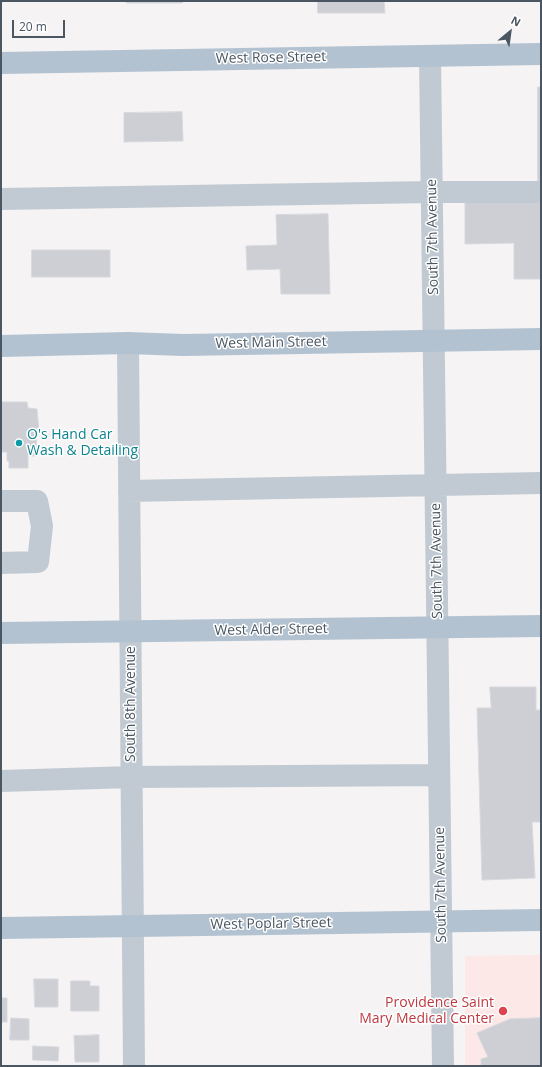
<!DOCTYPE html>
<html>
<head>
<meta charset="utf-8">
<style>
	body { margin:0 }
	#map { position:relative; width:542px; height:1067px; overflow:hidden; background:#f5f3f3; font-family:"Open Sans",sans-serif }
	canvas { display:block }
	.frame { position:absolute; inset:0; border:2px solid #4a5661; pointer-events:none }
	.north { position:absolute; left:490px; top:12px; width:40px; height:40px; -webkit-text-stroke:3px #fff; paint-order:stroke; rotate:29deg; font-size:11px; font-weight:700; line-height:16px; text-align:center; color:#4a5661 }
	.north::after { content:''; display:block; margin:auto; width:14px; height:18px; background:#4a5661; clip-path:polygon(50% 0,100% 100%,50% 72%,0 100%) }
	.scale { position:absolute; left:12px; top:20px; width:53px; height:18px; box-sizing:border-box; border:2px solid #4a5661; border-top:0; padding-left:5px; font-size:12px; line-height:14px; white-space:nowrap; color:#4a5661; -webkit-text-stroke:3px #fff; paint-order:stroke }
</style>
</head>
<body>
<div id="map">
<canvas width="542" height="1067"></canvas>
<div class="frame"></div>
<div class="north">N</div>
<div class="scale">20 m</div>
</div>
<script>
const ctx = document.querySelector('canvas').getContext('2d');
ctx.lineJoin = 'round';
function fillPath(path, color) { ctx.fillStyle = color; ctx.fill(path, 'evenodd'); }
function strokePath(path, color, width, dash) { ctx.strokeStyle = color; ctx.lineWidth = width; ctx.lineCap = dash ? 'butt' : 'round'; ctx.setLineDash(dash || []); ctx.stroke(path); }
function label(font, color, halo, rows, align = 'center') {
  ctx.font = font + ' "Open Sans",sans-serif'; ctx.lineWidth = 3; ctx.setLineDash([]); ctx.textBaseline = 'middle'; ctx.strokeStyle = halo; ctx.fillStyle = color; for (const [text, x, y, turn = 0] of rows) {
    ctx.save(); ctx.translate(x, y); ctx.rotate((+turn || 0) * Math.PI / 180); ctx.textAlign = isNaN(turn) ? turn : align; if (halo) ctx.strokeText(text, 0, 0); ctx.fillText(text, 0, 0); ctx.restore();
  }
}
fillPath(new Path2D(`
	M541,955V1066H465V956Z`), '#fce8e6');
const building = new Path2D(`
	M125,1H184L182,3H127Z
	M318,1H384L385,13H318Z
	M538,87H541V184H538Z
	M182,112L183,141L124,142V113Z
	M541,202V279H514V243L465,244V203Z
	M328,214L330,294H281L280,269L247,270L246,246L277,245L276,215Z
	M32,250H110V277H32Z
	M1,402H27L28,408L37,409L39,431H37L38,434H36L37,456H28V468H9V461H7V452H1Z
	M490,687H536V710H541V822H532L535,878L482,880L477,708H491Z
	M34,979H58V1007H35Z
	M71,981H90V986H99V1011H71Z
	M1,998H7V1022H1Z
	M11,1018L29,1019V1040H10Z
	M541,1018V1066H481V1059L488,1057L477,1033L510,1019Z
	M99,1035V1062H75L74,1036Z
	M33,1046L59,1047L58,1061L33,1060Z`);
fillPath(building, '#cdcfd5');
strokePath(building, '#d7d9de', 1);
strokePath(new Path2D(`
	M430,56L443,1066
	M1,199L432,192H541
	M128,343L134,1066
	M129,491L541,483
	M1,501H37L42,526L38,562L1,563
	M1,781L132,777L439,775`), '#c1cad2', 22);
strokePath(new Path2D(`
	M1,63L541,54
	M1,346L128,343L183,345L541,339
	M1,633L541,626
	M1,928L541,920`), '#b3c2d1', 22);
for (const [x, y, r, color] of [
	[19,443,4,"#0f9aa8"],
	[503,1011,5,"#e0444e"]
]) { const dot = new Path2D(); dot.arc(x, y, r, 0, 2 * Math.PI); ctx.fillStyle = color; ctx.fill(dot); strokePath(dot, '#fff', 1.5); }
label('14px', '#4a5661', '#fff', [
	["West Rose Street",271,58,-1],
	["South 7th Avenue",433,237,-91],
	["West Main Street",271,343,-1],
	["South 7th Avenue",437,561,-91],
	["West Alder Street",271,630,-1],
	["South 8th Avenue",131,704,-90],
	["South 7th Avenue",441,885,-91],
	["West Poplar Street",271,924,-1]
]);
label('14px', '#0d838f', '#fff', [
	["O's Hand Car",27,435],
	["Wash & Detailing",27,451]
], 'left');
label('14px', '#be3a42', '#fff', [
	["Providence Saint",494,1003],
	["Mary Medical Center",494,1019]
], 'right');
</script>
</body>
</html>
